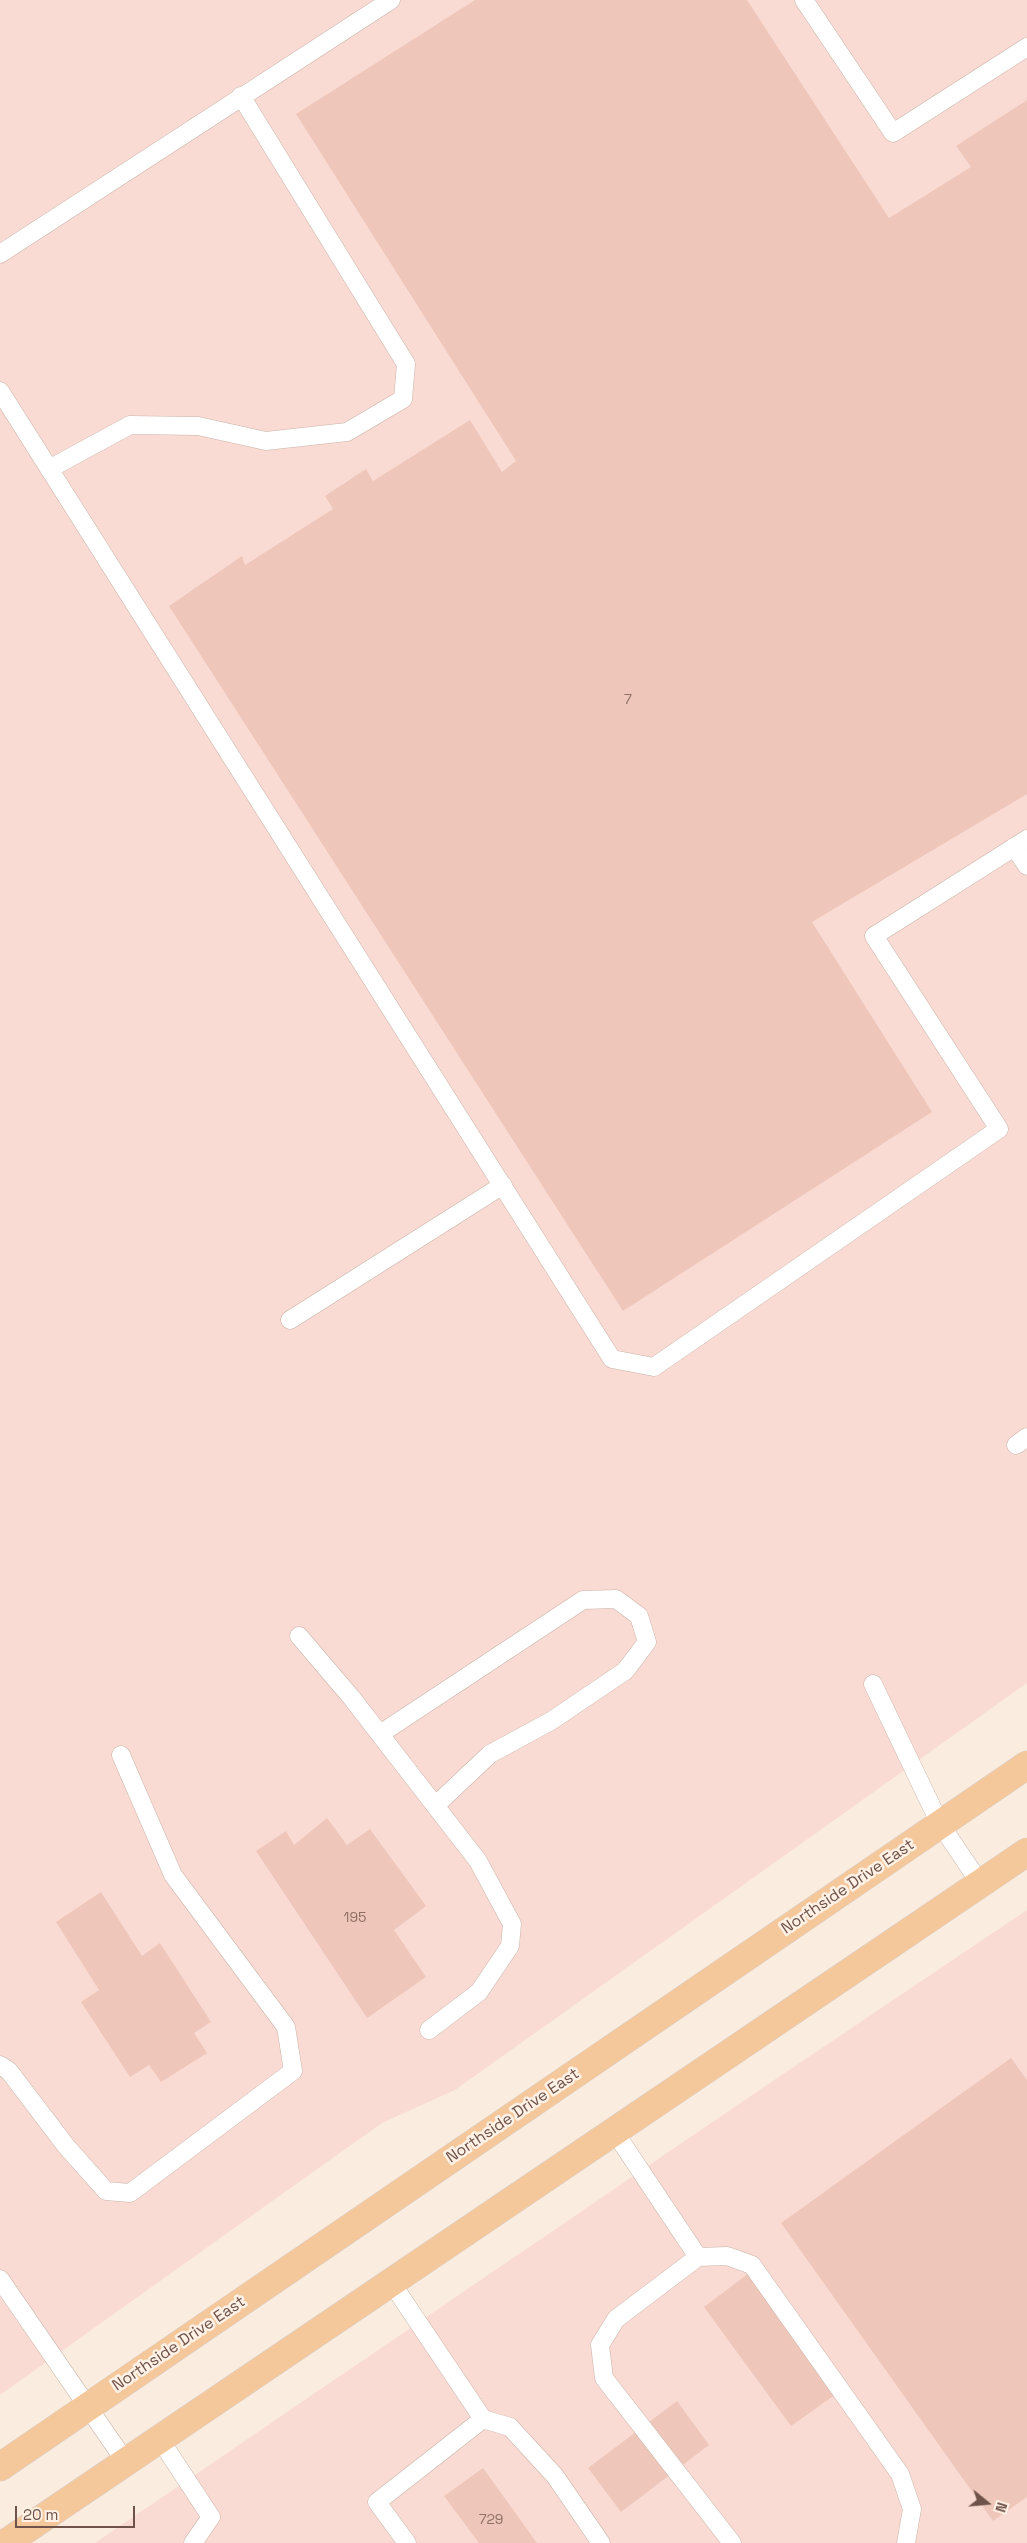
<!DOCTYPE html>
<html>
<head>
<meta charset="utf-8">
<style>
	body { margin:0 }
	#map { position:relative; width:1027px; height:2543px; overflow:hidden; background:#faede0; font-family:"Space Grotesk",sans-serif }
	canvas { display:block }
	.north { position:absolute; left:962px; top:2478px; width:50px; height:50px; -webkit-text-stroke:4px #fef1e6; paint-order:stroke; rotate:107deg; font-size:14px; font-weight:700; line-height:20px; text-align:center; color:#6f5249 }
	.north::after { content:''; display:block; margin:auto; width:18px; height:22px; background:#6f5249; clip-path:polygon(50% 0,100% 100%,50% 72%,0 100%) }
	.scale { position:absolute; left:15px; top:2506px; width:120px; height:22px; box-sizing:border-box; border:2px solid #6f5249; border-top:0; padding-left:6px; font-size:15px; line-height:18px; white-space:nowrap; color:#6f5249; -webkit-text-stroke:4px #fef1e6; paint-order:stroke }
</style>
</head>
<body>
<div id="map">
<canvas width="1027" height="2543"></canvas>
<div class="north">N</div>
<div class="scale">20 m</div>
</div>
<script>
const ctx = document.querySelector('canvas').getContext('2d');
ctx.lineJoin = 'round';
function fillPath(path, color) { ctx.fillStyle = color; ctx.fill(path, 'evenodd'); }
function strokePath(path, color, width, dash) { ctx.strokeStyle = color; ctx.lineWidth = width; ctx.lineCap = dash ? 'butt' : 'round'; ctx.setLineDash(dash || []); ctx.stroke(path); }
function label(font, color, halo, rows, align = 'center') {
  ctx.font = font + ' "Space Grotesk",sans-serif'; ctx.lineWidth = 5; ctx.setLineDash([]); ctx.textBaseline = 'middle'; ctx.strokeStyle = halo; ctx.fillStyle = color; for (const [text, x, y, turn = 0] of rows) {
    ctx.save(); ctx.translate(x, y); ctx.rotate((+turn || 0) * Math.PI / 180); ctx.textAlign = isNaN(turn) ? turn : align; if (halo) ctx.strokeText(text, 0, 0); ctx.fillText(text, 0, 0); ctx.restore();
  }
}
fillPath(new Path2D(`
	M0,0H1027V1683L455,2090L382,2123L0,2395Z
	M1027,1910V2543H95L752,2095Z`), '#fadbd4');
fillPath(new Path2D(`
	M475,0H747L889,218L971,167L956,146L1027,100V794L812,922L932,1112L623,1311L169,606L242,556L245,565L333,509L325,496L366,469L373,481L470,420L502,472L516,461L296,114Z
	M327,1818L347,1845L370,1829L426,1906L394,1930L426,1977L367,2018L256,1851L286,1831L294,1845Z
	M101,1892L142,1956L160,1943L211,2022L194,2033L207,2053L161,2082L149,2065L130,2077L81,2002L99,1990L56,1922Z
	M1011,2058L1027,2080V2497L993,2521L781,2223Z
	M749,2273L836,2394L791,2426L704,2307Z
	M677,2401L709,2445L621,2512L588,2468Z
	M483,2468L537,2543H479L444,2496Z`), '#eec7ba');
const lane = new Path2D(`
	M804,0L893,133L1027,47
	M0,254L391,0
	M0,391L612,1359L654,1367L999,1129L874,936L1027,839
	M49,469L130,425L198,426L266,441L347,432L403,399L406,364L241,96
	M1014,847L1027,866
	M290,1320L503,1185
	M1016,1445L1027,1437
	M299,1636L351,1697L478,1861L512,1924L510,1946L479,1992L429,2030
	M873,1684L940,1824L980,1883
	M380,1734L583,1600L616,1599L639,1616L647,1642L625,1671L551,1721L490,1754L436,1805
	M0,2065L9,2071L66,2146L106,2191L130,2193L293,2071L286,2027L173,1875L121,1755
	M614,2131L698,2257
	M0,2279L125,2461
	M391,2282L483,2419L510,2427L555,2476L601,2543
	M159,2438L211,2517L193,2543
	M407,2543L377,2502L483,2419
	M732,2543L604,2378L600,2345L616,2319L698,2257L727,2256L752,2265L900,2474L912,2509L906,2543`);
const primary = new Path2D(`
	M0,2467L1027,1765
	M6,2543L1027,1852`);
strokePath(lane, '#c9b3a8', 19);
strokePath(primary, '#d7cfcc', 29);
strokePath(lane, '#fff', 18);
strokePath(primary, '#f5c89c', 28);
label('14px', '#8f6f65', null, [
	["7",628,700],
	["195",355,1918],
	["729",491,2520]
]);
label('16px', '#6f5249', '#fef1e6', [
	["Northside Drive East",848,1887,-34],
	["Northside Drive East",513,2116,-34],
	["Northside Drive East",179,2344,-34]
]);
</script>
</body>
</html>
